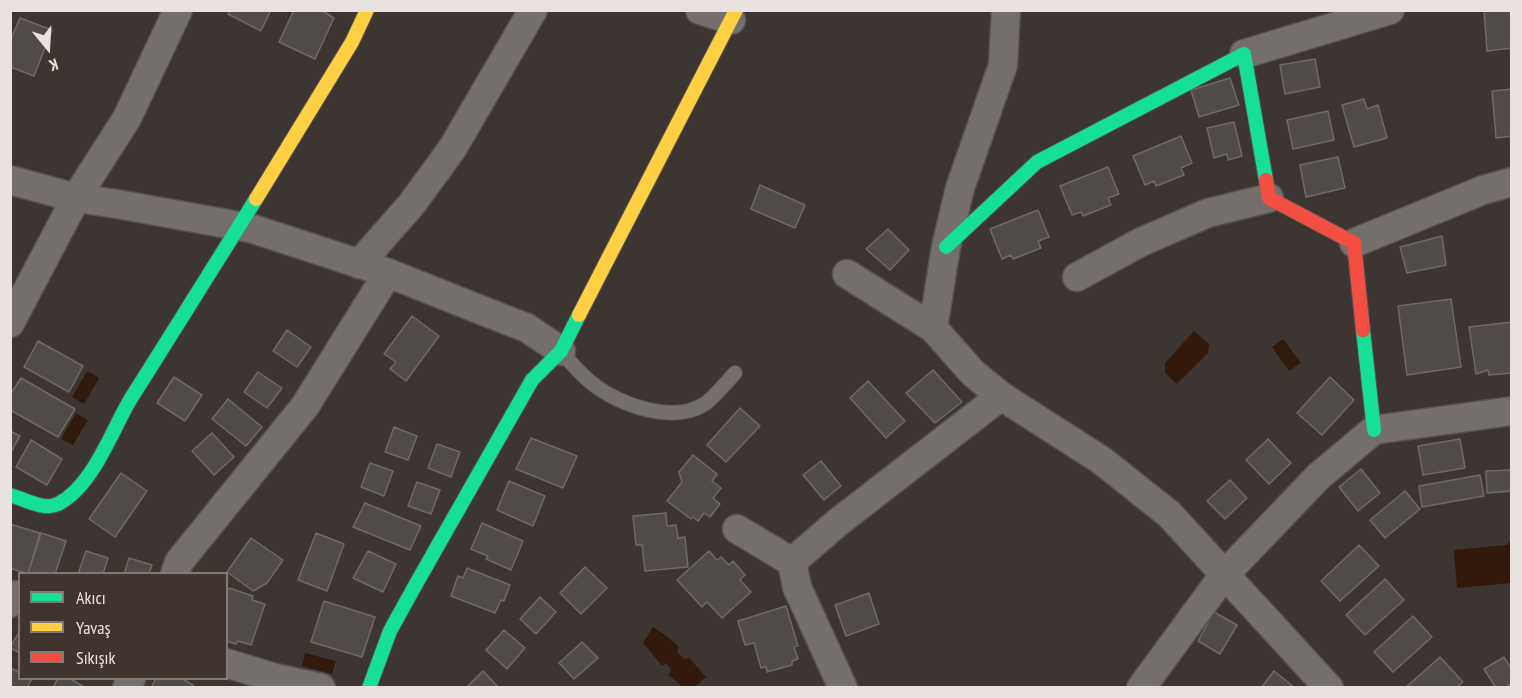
<!DOCTYPE html>
<html>
<head>
<meta charset="utf-8">
<style>
	body { margin:0 }
	#map { position:relative; width:1522px; height:698px; overflow:hidden; background:#3c3532; font-family:"PT Sans Narrow",sans-serif }
	canvas { display:block }
	.frame { position:absolute; inset:0; border:12px solid #eae2de; pointer-events:none }
	.legend { position:absolute; left:18px; top:572px; width:210px; height:108px; box-sizing:border-box; background:#40342e; border:2px solid #847a74; margin:0; padding:8px 10px; list-style:none; font-size:18px; color:#eae2de }
	.legend li { display:flex; align-items:center; gap:12px; height:30px }
	.legend b { width:30px; border:2px solid #847a74 }
	.north { position:absolute; left:18px; top:18px; width:60px; height:60px; -webkit-text-stroke:4px #40342e; paint-order:stroke; rotate:162deg; font-size:16px; font-weight:700; line-height:24px; text-align:center; color:#eae2de }
	.north::after { content:''; display:block; margin:auto; width:21px; height:27px; background:#eae2de; clip-path:polygon(50% 0,100% 100%,50% 72%,0 100%) }
</style>
</head>
<body>
<div id="map">
<canvas width="1522" height="698"></canvas>
<div class="frame"></div>
<ul class="legend">
<li><b style="height:8px;background:#16e098"></b>Akıcı</li>
<li><b style="height:8px;background:#ffcf43"></b>Yavaş</li>
<li><b style="height:8px;background:#f24e42"></b>Sıkışık</li>
</ul>
<div class="north">K</div>
</div>
<script>
const ctx = document.querySelector('canvas').getContext('2d');
ctx.lineJoin = 'round';
function fillPath(path, color) { ctx.fillStyle = color; ctx.fill(path, 'evenodd'); }
function strokePath(path, color, width, dash) { ctx.strokeStyle = color; ctx.lineWidth = width; ctx.lineCap = dash ? 'butt' : 'round'; ctx.setLineDash(dash || []); ctx.stroke(path); }
fillPath(new Path2D(`
	M1194,331L1209,344L1208,353L1177,384L1165,373V363Z
	M1283,339L1301,363L1289,371L1272,347Z
	M87,371L99,378L84,404L72,397Z
	M76,413L88,420L73,445L61,439Z
	M1511,540V583L1457,588L1454,550L1507,545Z
	M653,627L664,634L678,646V653L684,659L689,658L706,677L694,687H683L669,675L671,669L666,663L662,666L643,643Z
	M305,653L336,661L332,674L302,666Z`), '#311a0c');
const building = new Path2D(`
	M230,10H271L261,31L228,14Z
	M294,10H321L334,18L315,59L279,42Z
	M1484,10H1512V48L1487,51Z
	M20,18L52,30L34,76L10,67V41Z
	M1315,59L1320,87L1285,94L1280,65Z
	M1230,78L1239,105L1199,117L1191,90Z
	M1512,89V136L1496,138L1492,91Z
	M1364,99L1367,109L1378,105L1387,138L1354,147L1342,105Z
	M1328,111L1334,140L1293,149L1287,120Z
	M1234,122L1242,156L1228,160L1227,154L1214,158L1207,128Z
	M1181,136L1192,163L1181,168L1184,175L1156,186L1154,181L1145,185L1133,156Z
	M1338,157L1345,188L1306,197L1300,165Z
	M1108,167L1119,194L1108,198L1111,205L1083,216L1081,212L1072,215L1060,186Z
	M760,185L805,205L795,228L751,209Z
	M1038,210L1049,237L1038,241L1041,248L1013,259L1011,255L1002,259L990,229Z
	M888,229L909,250L890,270L866,249Z
	M1442,236L1446,265L1407,273L1400,247Z
	M1451,299L1461,367L1407,375L1398,306Z
	M412,316L439,336L406,381L390,369L396,362L384,354Z
	M1512,322V373L1489,375L1488,370L1476,374L1469,327Z
	M287,330L311,347L297,367L273,351Z
	M38,341L83,366L69,392L24,367Z
	M933,370L962,402L935,423L906,393Z
	M258,372L282,388L267,408L244,392Z
	M174,377L202,395L185,421L157,403Z
	M1330,377L1354,400L1322,435L1297,413Z
	M21,378L75,409L58,437L10,410V395Z
	M868,381L905,421L886,438L850,398Z
	M228,399L262,427L246,446L212,419Z
	M740,408L760,426L726,462L707,445Z
	M394,427L417,436L408,460L385,452Z
	M10,431L20,436L10,454Z
	M212,433L234,457L214,475L192,451Z
	M531,438L577,456L563,488L516,469Z
	M1268,439L1291,463L1269,484L1246,460Z
	M1460,439L1465,468L1423,475L1418,446Z
	M31,440L62,459L47,485L16,467Z
	M437,444L460,452L451,477L428,468Z
	M693,455L717,474L712,481L721,488L713,498L720,504L710,517L704,513L698,521L693,517L691,519L667,501L682,482L679,472Z
	M821,461L841,486L824,500L803,475Z
	M370,463L393,471L384,496L361,487Z
	M1361,469L1380,493L1358,511L1339,487Z
	M1512,470V491L1487,493L1486,471Z
	M121,473L147,491L115,537L89,519Z
	M1480,475L1484,496L1422,507L1419,486Z
	M1230,480L1247,498L1225,519L1207,501Z
	M509,481L545,496L533,526L497,510Z
	M417,482L440,490L431,514L408,506Z
	M1405,491L1420,509L1385,538L1370,520Z
	M365,503L421,526L410,550L353,527Z
	M666,513L667,526L676,525L678,538L685,537L688,567L645,571L642,545H636L633,516Z
	M482,523L523,541L511,570L486,559L488,556L471,549Z
	M10,524L40,533L28,574L10,568Z
	M41,533L66,541L55,574H28Z
	M316,533L344,544L327,591L298,580Z
	M251,538L283,560L267,583L253,591L227,572Z
	M1359,545L1379,566L1340,601L1321,581Z
	M86,551L108,558L103,574H78Z
	M368,551L396,564L383,592L353,578Z
	M709,551L717,560L721,557L729,565L733,561L745,575L740,580L751,592L722,618L707,602L702,607L677,580Z
	M129,558L152,565L149,574H124Z
	M585,567L607,588L581,614L560,593Z
	M467,568L510,585L504,601L501,600L495,613L451,596L458,576L463,578Z
	M1385,579L1404,600L1365,635L1346,615Z
	M229,588L253,596L252,600L265,604L251,645L238,641L236,644L226,641V592Z
	M869,593L879,624L846,636L835,605Z
	M540,597L556,612L536,634L520,619Z
	M324,601L375,617L362,657L311,642Z
	M786,606L798,646L794,647L798,659L792,661V665L767,672L766,667L761,668L754,643L745,645L738,621Z
	M1214,612L1237,625L1220,654L1198,641Z
	M1413,616L1432,637L1393,672L1374,652Z
	M20,630V653L10,648Z
	M504,630L525,648L507,669L486,650Z
	M582,642L598,658L574,679L559,663Z
	M1440,657L1463,682L1456,688H1405Z
	M1504,657L1512,670V683L1504,688H1496L1484,669Z
	M10,668L20,672V678L32,679L27,688H10Z
	M483,671L499,688H466Z
	M1274,671L1295,688H1261Z
	M58,678H69L86,688H53Z
	M156,678H181L193,685L192,688H151Z`);
fillPath(building, '#514c4a');
strokePath(building, '#706a67', 1.5);
const lane = new Path2D(`
	M561,351C571,363 581,375 593,384C619,405 675,425 706,403C716,395 726,383 735,373`);
const street = new Path2D(`
	M700,10L731,20
	M1244,54L1390,10
	M10,180L76,198L117,204L250,228L388,273L481,310L527,328L561,351
	M1354,243L1483,190L1512,182
	M359,264L411,205L452,149L533,10
	M847,274L933,328L946,247L960,188L1003,65L1006,10
	M1077,277L1141,242L1208,213L1269,198
	M10,323L76,198L127,118L178,10
	M933,328L973,373L1001,396L1101,460L1169,514L1329,688
	M737,529L792,562
	M175,574L179,562L305,406L388,273
	M10,603L16,595
	M226,663L275,678L321,688
	M127,688L131,678
	M843,688L797,587L792,562L837,523L1001,396
	M1141,688L1224,575L1319,476L1374,430L1512,411`);
const fast = new Path2D(`
	M946,247L1037,162L1244,54L1266,180
	M1363,330L1374,430
	M10,495C24,499 44,511 58,504C93,486 111,432 130,400C172,333 214,267 256,199
	M369,688L390,631L416,584L532,380L561,351L579,315`);
const slow = new Path2D(`
	M256,199L352,42L367,10
	M579,315L736,10`);
const jam = new Path2D(`
	M1266,180L1269,198L1354,243L1363,330`);
strokePath(lane, '#57514e', 16);
strokePath(street, '#57514e', 31);
strokePath(fast, '#57514e', 16);
strokePath(slow, '#57514e', 16);
strokePath(jam, '#57514e', 16);
strokePath(lane, '#746f6d', 14);
strokePath(street, '#746f6d', 28);
strokePath(fast, '#16e098', 14);
strokePath(slow, '#ffcf43', 14);
strokePath(jam, '#f24e42', 14);
</script>
</body>
</html>
